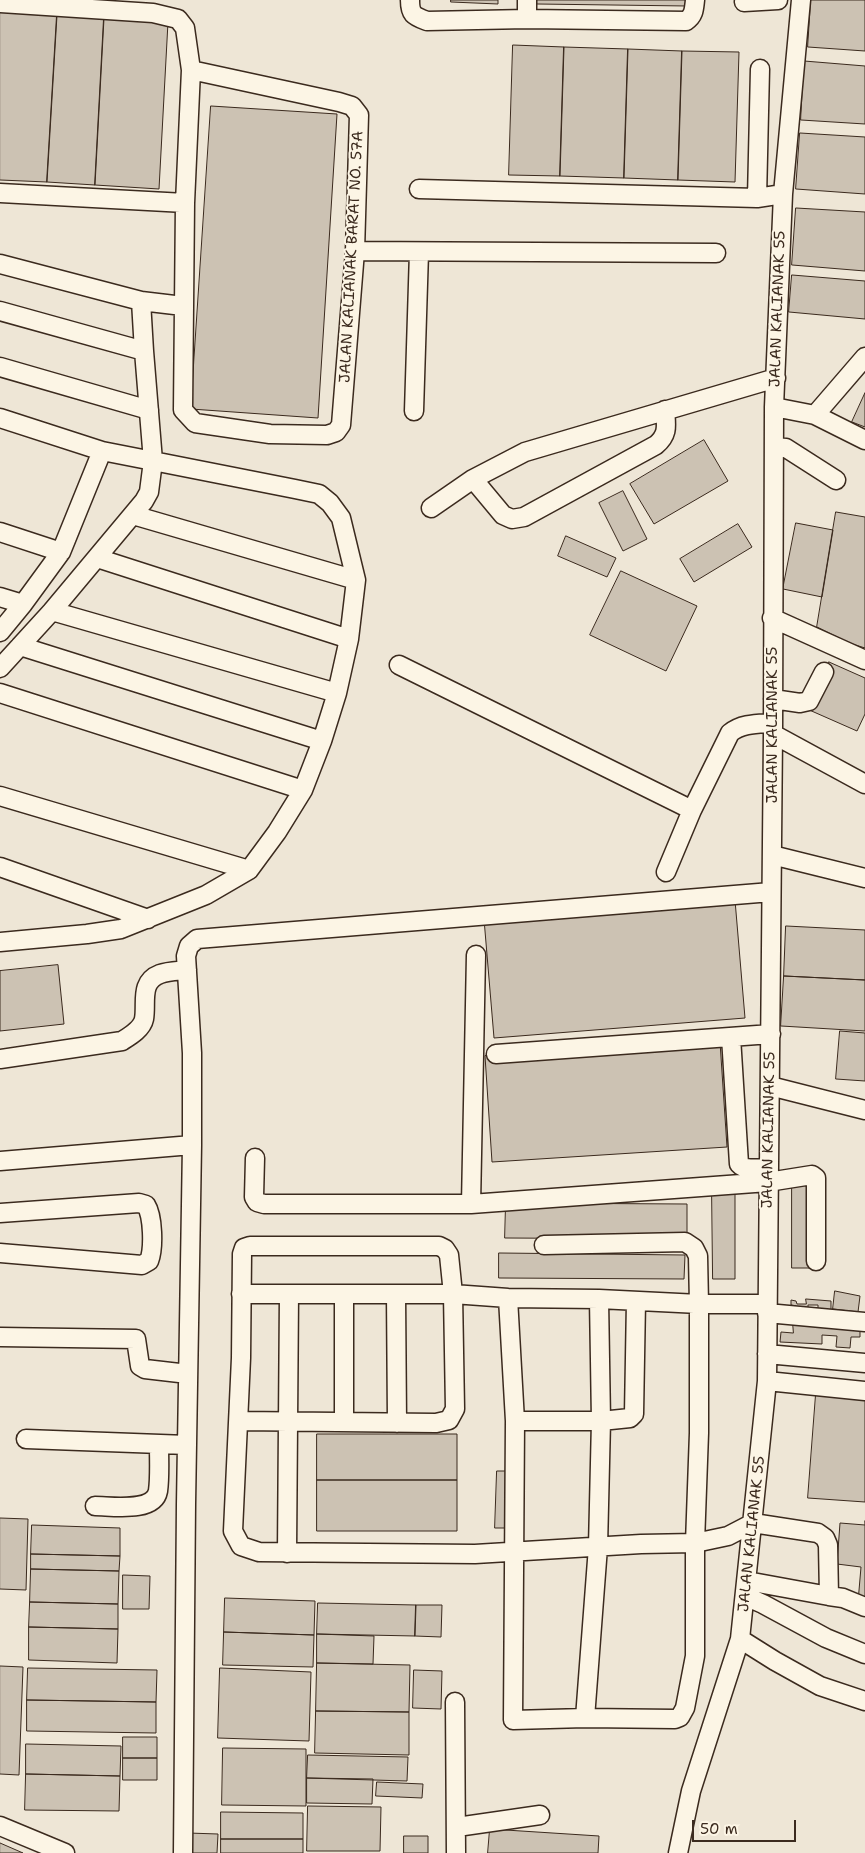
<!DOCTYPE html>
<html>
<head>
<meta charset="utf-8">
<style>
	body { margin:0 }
	#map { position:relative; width:865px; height:1853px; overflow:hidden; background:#fcf5e5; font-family:"Shantell Sans",sans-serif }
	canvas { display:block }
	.scale { position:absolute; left:692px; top:1820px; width:104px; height:22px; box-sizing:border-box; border:2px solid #3b2a1e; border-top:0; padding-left:6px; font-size:15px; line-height:18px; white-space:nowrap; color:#3b2a1e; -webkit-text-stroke:4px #fcf5e5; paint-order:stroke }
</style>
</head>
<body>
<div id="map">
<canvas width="865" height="1853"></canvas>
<div class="scale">50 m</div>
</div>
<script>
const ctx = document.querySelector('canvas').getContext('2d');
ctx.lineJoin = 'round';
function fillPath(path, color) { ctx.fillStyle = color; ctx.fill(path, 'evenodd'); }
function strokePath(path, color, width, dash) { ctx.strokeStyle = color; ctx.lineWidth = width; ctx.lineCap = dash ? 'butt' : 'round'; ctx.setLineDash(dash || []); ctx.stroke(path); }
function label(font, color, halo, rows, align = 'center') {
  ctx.font = font + ' "Shantell Sans",sans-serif'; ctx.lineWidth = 4; ctx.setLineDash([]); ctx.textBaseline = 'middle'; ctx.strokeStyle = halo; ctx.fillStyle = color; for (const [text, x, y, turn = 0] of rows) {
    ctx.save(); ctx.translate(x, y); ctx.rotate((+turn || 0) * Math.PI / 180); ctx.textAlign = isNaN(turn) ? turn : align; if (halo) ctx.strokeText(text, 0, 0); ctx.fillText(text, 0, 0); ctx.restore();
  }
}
fillPath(new Path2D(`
	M0,0H865V1853H0Z`), '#eee6d6');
const building = new Path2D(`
	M451,0H498V4L451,2Z
	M537,0H688L687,6L537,4Z
	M811,0H865V51L808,47Z
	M0,12L57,15L47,182L0,180Z
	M57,15L104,18L95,185L47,182Z
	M104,18L168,22L159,189L95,185Z
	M513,45L564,47L560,176L509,175Z
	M564,47L628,49L624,178L560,176Z
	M628,49L682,51L678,180L624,178Z
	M682,51L739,52L735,182L678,180Z
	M804,61L865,66V124L801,120Z
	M211,106L337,114L318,418L191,409Z
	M800,133L865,137V194L796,189Z
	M796,208L865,212V271L792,265Z
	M792,275L865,281V319L789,312Z
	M865,393V427L852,422Z
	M704,440L728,481L654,524L630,484Z
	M623,491L647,539L623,551L599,503Z
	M836,512L865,517V648L849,643L817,627Z
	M796,523L833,530L822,597L783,589Z
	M738,524L752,547L694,582L680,559Z
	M566,536L616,558L607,577L558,556Z
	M621,571L697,606L666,671L590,635Z
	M829,662L865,678V714L857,731L807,709Z
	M735,900L745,1018L494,1038L484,919Z
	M786,926L865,930V980L784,976Z
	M58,965L64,1024L0,1031V971Z
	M784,976L865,980V1031L781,1026Z
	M840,1031L865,1033V1081L836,1079Z
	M720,1042L727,1147L492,1162L485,1056Z
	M792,1177H812L813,1268H792Z
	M712,1193H735V1279H713Z
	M506,1203L687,1204V1239L505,1238Z
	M499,1253L685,1255L684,1279L499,1278Z
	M835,1291L860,1296L858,1312L833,1309Z
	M806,1299L831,1301V1316L818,1315V1305H808V1313H795L796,1306L791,1305V1300L796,1301L797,1304H806Z
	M793,1323L860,1330V1337H851L850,1348L836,1347L837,1336L822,1335V1344L780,1342L781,1332L793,1333Z
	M816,1394L865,1398V1502L808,1498Z
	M317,1434H457V1480H317Z
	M497,1471H514L513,1528H495Z
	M317,1480H457V1531H317Z
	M0,1518L28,1519L26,1590L0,1589Z
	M865,1521V1603L858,1602L861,1567L837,1564L840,1523L865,1525Z
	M32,1525L120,1528V1556L31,1554Z
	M31,1554L120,1556L119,1571L31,1569Z
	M31,1569L119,1571L118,1604L30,1602Z
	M123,1575L150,1576L149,1609H123Z
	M225,1598L315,1601L314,1635L224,1632Z
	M30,1602L118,1604V1629L29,1627Z
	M318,1603L416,1605L415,1636L317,1634Z
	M416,1605H442L441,1637L415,1636Z
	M29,1627L118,1629L117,1663L29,1660Z
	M224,1632L314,1635L313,1667L223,1665Z
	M317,1634L374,1636L373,1664L317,1663Z
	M317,1663L410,1665L409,1712L316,1711Z
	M0,1666L23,1667L19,1775L0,1774Z
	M28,1668L157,1670L156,1702L27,1700Z
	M220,1668L311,1672L309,1741L218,1738Z
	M414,1670L442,1671L441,1709L413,1708Z
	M27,1700L156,1702V1733L27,1731Z
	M316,1711L409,1712V1755L315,1753Z
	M123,1737H157V1758H123Z
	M26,1744L121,1746L120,1776L26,1774Z
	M223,1748L306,1749V1806L222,1805Z
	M308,1755L408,1757L407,1781L307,1778Z
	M123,1758H157V1780H123Z
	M26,1774L120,1776L119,1811L25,1810Z
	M307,1778L373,1779L372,1804L307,1803Z
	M377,1782L423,1784L422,1798L376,1796Z
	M308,1806L381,1807L380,1851H307Z
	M221,1812L303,1813V1839H221Z
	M490,1829L599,1836L598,1853H488Z
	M188,1833L218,1834L217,1853H188Z
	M404,1836H428V1853H404Z
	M221,1839H303V1853H221Z
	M0,1843L23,1853H0Z`);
fillPath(building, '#ccc2b3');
strokePath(building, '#3b2a1e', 1);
const minor = new Path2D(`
	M410,0C410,15 414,16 427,21L527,19L686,21C694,16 694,9 695,0
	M744,2L778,0
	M0,3L153,13L178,19L185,28L191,70L185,203L183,410L195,423L270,434L327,435L336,432L341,425L355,251L359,115L352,106L339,102L191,70
	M527,19V0
	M419,189L757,198L783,194
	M0,193L185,203
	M757,198L760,69
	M355,251L716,253
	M0,264L141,301L183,306
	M0,311L144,351
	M0,367L149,410
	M774,407L815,415L865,357
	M414,411L419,252
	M815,415L865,440
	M0,418L102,451L153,461L149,492L144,501L52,611L0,668
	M774,447L786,448L836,480
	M473,479L503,515L512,519L524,517L656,445C669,434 666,425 665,410
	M431,508L473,479L525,452L776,378
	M133,515L356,580
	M0,532L61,552
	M97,558L349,639
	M0,597L23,604
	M52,611L337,693
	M772,618L865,660
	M0,632L23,604L61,552L102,451
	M20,646L322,741
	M399,665L692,810L730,733C742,723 758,724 773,723
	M0,693L303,790
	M773,699L800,703L809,701L824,672
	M773,734L865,784
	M0,796L249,870
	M772,855L865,878
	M0,867L148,919
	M666,872L692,810
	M0,942L87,934L121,929L206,895L249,870L277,832L303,790L322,741L337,693L349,639L356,580L341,518L330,503L319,494L295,489L153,461L144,351L141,301
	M731,1037L739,1164C745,1171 759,1168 768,1168
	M496,1054L771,1034
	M0,1059L122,1041C130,1036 142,1029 144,1019C147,1003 139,982 160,974C168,971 178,971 187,970
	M770,1086L865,1110
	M255,1158L254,1197L257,1202L264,1204H471L768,1182L812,1175L816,1178V1261
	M0,1161L192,1145
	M471,1204L476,955
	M0,1213L139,1203L146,1205C153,1216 154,1248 149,1261L142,1265L0,1253
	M544,1245L685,1242L694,1248L698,1256L699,1304H767
	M344,1294V1422
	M396,1294L397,1423
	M508,1298L515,1421L513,1720L585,1718
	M599,1299L601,1421L598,1547L585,1718L675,1719L680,1717L685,1708L695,1656V1543L728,1536L753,1523L818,1533L825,1538L828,1545L829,1596L843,1598L865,1607
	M767,1313L865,1322
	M0,1337L136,1339L140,1366L145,1369L188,1374
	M767,1354L865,1363
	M767,1381L865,1391
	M239,1421L436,1423L449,1420L455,1409L453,1294L449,1255L445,1249L439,1246H250L244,1248L242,1254L241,1358L233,1531L241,1546L259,1552L475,1554L641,1544L695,1543L699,1433V1304L599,1299L508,1298L453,1294H241
	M515,1421H601L630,1418L634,1414L636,1301
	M26,1439L187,1445
	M95,1506C112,1506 154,1513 158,1491C160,1477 159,1460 159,1445
	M287,1553L289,1294
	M747,1581L829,1596
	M745,1596L763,1604L826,1638L865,1654
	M740,1639L775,1661L820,1686L865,1701
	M455,1702L456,1853
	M0,1826L65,1853
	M457,1827L540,1815
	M183,1853L186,1504L192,1145V1053L186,956L189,946L197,939L771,892
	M678,1853L691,1791L740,1639L767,1381L773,734L774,407L783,194L801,0`);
strokePath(minor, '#3b2a1e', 21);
strokePath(minor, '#fcf5e5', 18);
label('15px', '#3b2a1e', '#fcf5e5', [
	["JALAN KALIANAK BARAT NO. 57A",352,257,-87],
	["JALAN KALIANAK 55",778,309,-88],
	["JALAN KALIANAK 55",773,725,-90],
	["JALAN KALIANAK 55",769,1130,-89],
	["JALAN KALIANAK 55",752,1534,-84]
]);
</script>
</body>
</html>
